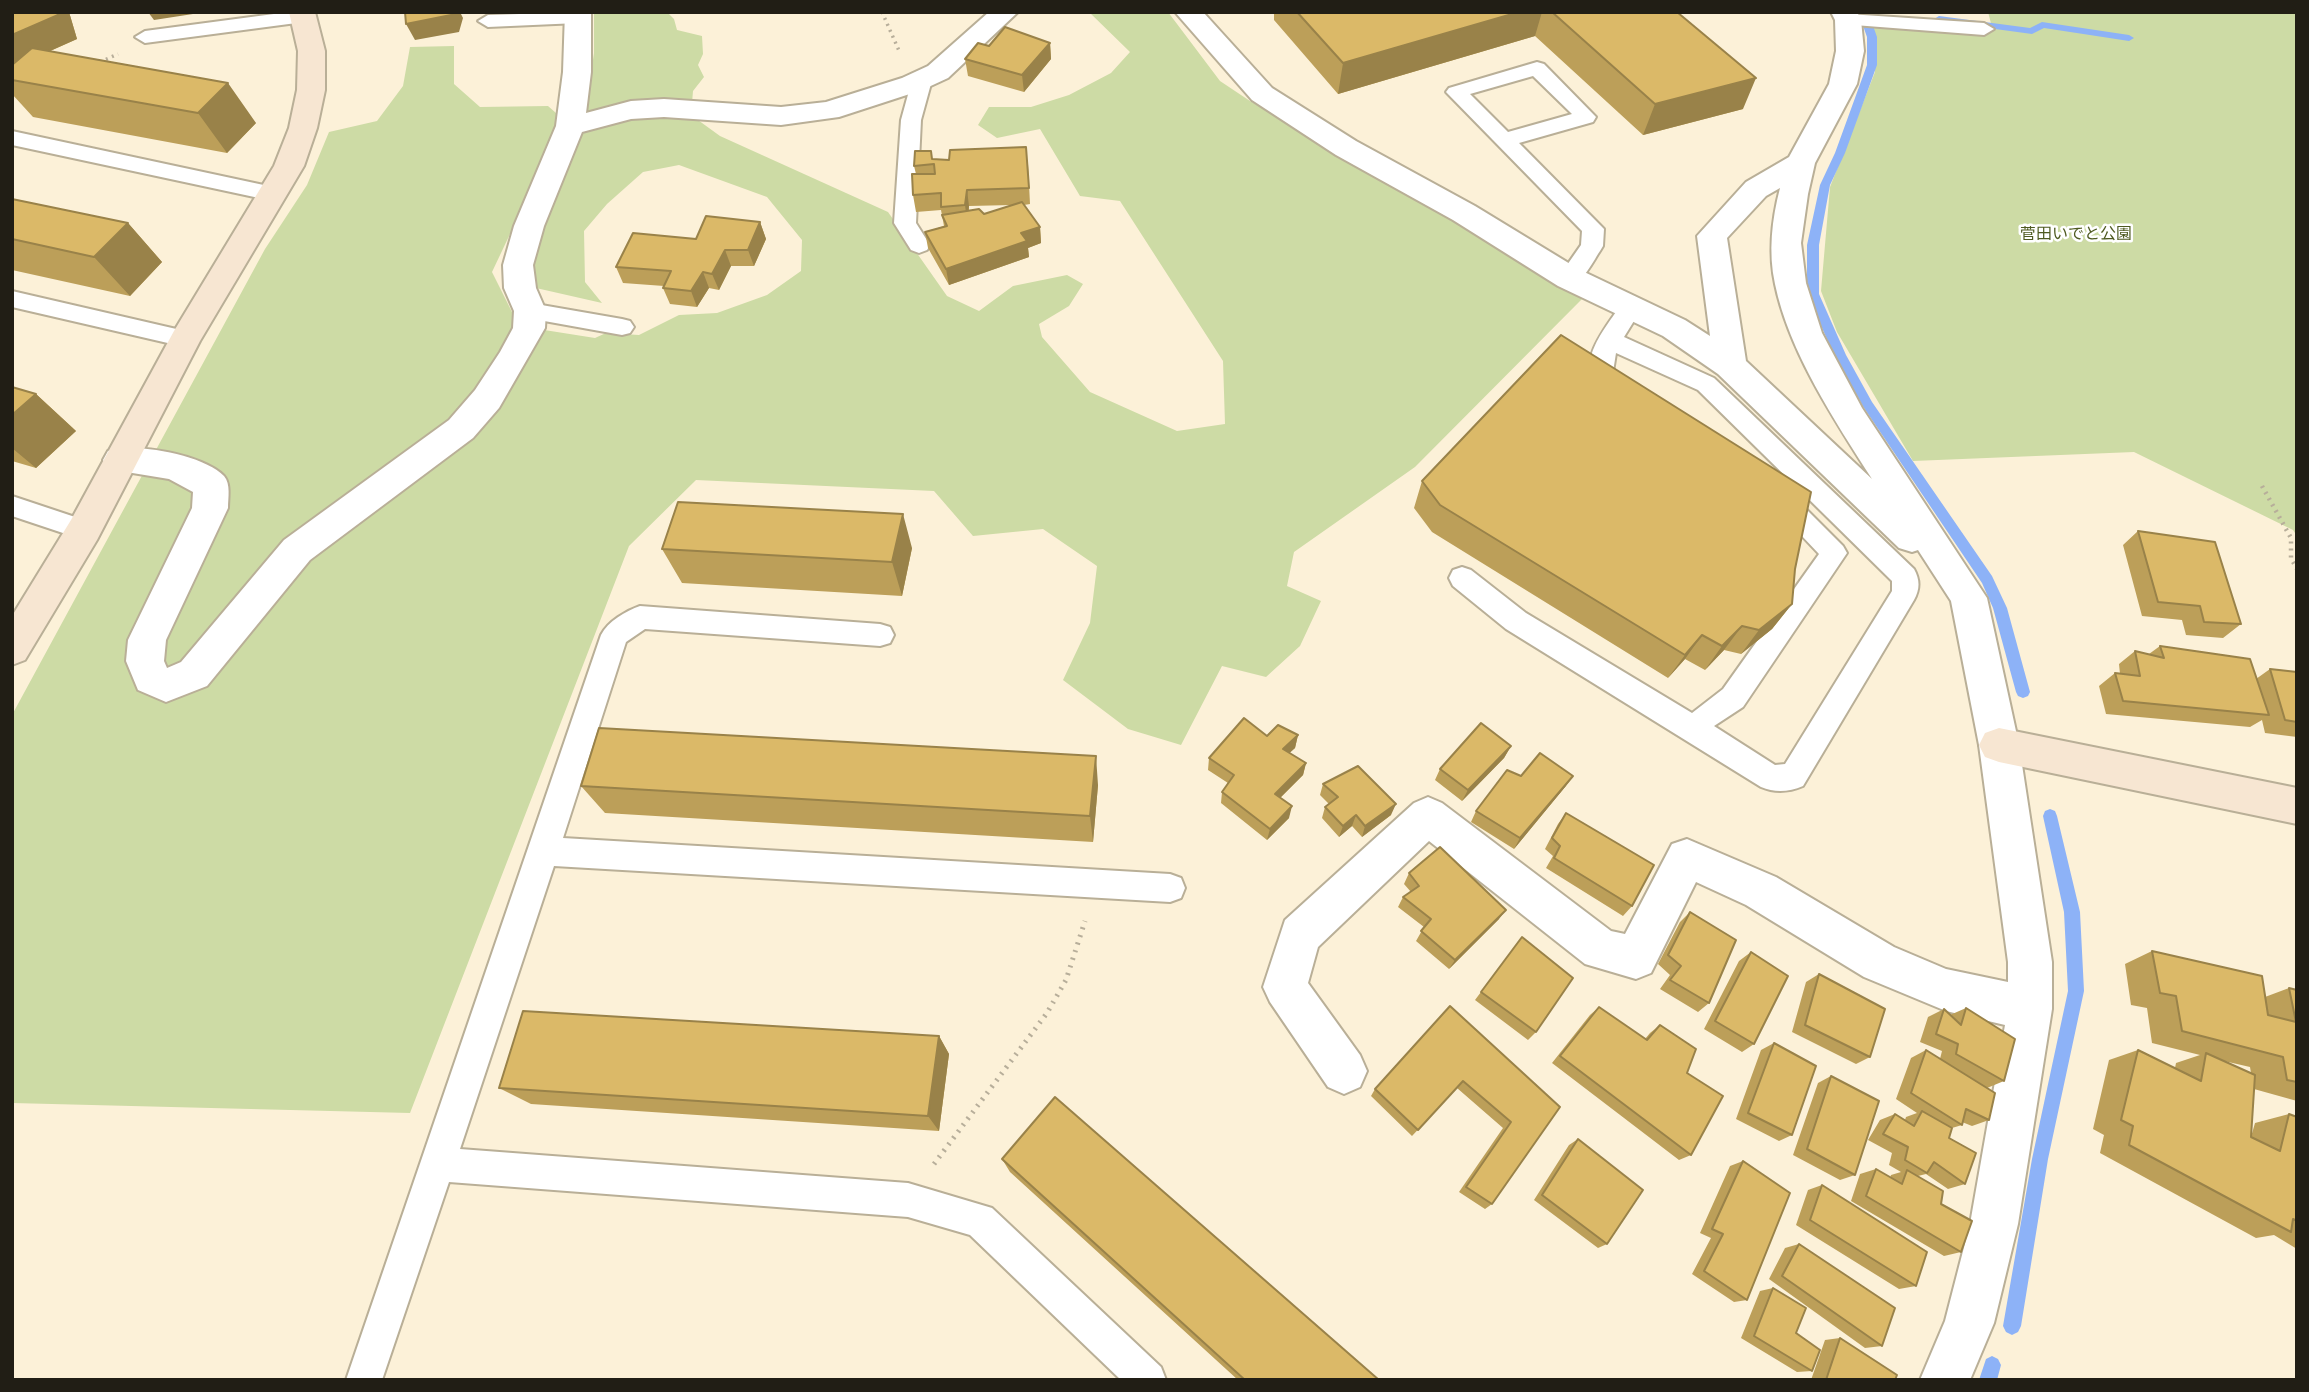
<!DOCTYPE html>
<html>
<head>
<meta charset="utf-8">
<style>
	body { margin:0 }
	#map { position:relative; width:2309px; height:1392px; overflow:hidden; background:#fcf1d8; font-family:Rubik,sans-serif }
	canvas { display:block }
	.frame { position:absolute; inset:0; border:14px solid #211e15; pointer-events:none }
</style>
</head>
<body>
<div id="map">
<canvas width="2309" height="1392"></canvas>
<div class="frame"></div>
</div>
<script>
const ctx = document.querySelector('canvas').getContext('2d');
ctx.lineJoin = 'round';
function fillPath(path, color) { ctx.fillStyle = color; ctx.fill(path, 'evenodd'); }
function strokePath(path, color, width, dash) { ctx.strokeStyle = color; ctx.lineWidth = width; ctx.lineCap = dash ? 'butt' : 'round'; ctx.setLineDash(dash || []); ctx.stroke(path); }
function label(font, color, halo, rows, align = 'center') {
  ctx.font = font + ' Rubik,"Noto Sans JP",sans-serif'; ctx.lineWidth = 5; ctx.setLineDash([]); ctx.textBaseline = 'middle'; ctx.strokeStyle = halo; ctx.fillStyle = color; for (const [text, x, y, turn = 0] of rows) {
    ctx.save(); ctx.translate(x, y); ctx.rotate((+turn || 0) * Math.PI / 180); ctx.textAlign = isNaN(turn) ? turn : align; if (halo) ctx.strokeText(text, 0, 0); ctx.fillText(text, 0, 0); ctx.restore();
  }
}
fillPath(new Path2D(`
	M594,12H667L674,19L677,30L702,36L703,54L698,65L704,77L693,91L691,115L720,136L888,212L947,296L979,311L1013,286L1067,275L1083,284L1069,306L1039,324L1042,337L1090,392L1177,431L1225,424L1223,361L1120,201L1080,196L1040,129L997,138L978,125L989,107H1031L1069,95L1111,73L1130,52L1089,12H1168L1220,81L1250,101L1584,297L1415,467L1294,552L1287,586L1321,601L1300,646L1266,677L1222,666L1181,745L1128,729L1063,680L1090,623L1097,566L1043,529L973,536L934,491L696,480L629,546L410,1113L12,1103V715L265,249L307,185L329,132L377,121L403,86L410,47L454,46V84L480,107L548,106L564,120L492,272L519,326L595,338L606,333L639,335L679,315L717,313L767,295L801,271L802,240L767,197L679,165L643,172L607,204L584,231L585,282L602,303L536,288L532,252L585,116L594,53Z
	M1988,12H2297V536L2293,530L2134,452L1913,461L1837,332L1821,291L1830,187L1875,72L1871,23L1993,31Z`), '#cddba5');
fillPath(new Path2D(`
	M1939,16L2030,28L2042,22L2129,35L2134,38L2129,41L2044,28L2032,34L1936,21L1934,19Z
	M1866,17L1871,20L1877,37V65L1845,153L1830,185L1819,245V294L1846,355L1872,402L1992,576L2007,608L2030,692L2028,696L2023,698L2018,696L2016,692L1993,608L1982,583L1864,408L1834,355L1807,294V245L1820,185L1835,153L1867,65V37L1861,20Z
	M2050,809L2055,811L2057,816L2080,912L2084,991L2048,1159L2021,1326L2018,1332L2012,1335L2006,1332L2003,1326L2032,1159L2068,991L2064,912L2043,816L2045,811Z
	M1992,1356L1998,1359L2001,1365L1997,1380H1979L1986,1359Z`), '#8db2f7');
const lane = new Path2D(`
	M289,12H311L314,16L304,22L145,43L135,37L145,31Z
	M582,12L588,17L578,23L488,27L478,21L488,15Z
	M1848,14L1984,23L1994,29L1984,35L1841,24L1838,20Z
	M1537,62L1544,64L1596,117L1593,122L1519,143L1604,229L1603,246L1600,251C1590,266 1581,289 1561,284L1558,278L1581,245L1582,231L1446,92L1449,88ZM1533,76L1572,114L1508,132L1470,94Z
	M922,74L929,76L932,80L921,120L916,223L930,245L927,250L919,253L911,250L894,223L901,120L912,80L915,76Z
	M12,131L273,187L281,189L284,194L281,199L273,201L12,145Z
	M12,291L185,331L193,333L197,339L193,345L185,347L12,307Z
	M1631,300L1639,302L1642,308L1624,337L1714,378L1914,569C1920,580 1920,589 1914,600L1803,786C1789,792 1775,793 1761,787L1506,629L1453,586L1449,578L1453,570L1462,567L1471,570L1526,613L1692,713L1723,689L1819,554L1766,498L1770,491L1779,488L1788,491L1843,546L1847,553L1743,707L1714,726L1775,765L1785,764L1892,591V581L1698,390L1616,353L1613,372L1626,391L1623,397C1612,401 1606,399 1598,390C1574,362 1607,326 1623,302Z
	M530,303L622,319L630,321L634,327L630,333L622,335L522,317L518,311L522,305Z
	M12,496L93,523L97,530L93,537L84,540L12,516Z
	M640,606L880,624L890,627L894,635L890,643L880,646L645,629L626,642L563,838L1170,874L1181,878L1185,888L1181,898L1170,902L554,866L460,1149L908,1183L992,1208L1161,1367L1166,1380H1121L970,1235L908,1217L449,1182L382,1380H346L601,635C608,621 626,611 640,606Z`);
const street = new Path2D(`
	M565,12H591V72L586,113L631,101L664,99L781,107L826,102L902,78L928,66L989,12H1018L948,78L922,90L839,117L781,125L664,117L631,119L582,132L544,226L533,265L536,288L546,311L545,328L499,408L473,438L310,560L207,686L166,702L138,690L126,661L128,640L192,508L193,492L169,479L108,469L103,460L108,451C134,442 204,455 224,476C231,484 228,498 228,508L166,640L164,661L167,668L181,662L284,540L449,420L475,390L500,352L513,328L514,311L504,288L503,265L514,226L556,126L563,72Z
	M1175,12H1203L1272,88L1356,141L1475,206L1580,270L1685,320L1710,336L1697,236L1746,182L1789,157L1829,84L1836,51L1835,20L1831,12H1857L1861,20L1864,51L1857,84L1815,163L1808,194L1801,243L1806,283L1822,333L1862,408L1987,598L2019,745L2052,962V1009L2018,1224L1994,1323L1970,1380H1920L1945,1321L1970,1224L2005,1025L1946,1011L1864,977L1746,905L1696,882L1651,973L1636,979L1585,964L1429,841L1318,947L1308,983L1360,1055L1367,1071L1360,1087L1344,1094L1328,1087L1270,1002L1263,987L1285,920L1414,803L1428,797L1442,803L1611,931L1625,934L1672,844L1687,839L1776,877L1894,947L1946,969L2008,982V962L1979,745L1951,601L1918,550L1912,552L1899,548L1718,374L1663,336L1558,286L1453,220L1336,155L1252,100ZM1780,188C1772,219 1768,252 1775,284C1789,352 1835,421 1872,479L1746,361L1727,238L1766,196Z`);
const secondary = new Path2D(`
	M289,12H315L325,51V90L317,128L304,166L200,341L97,540L25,660L12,665V616L71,520L174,331L274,166L289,128L297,90L298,51Z
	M1999,728L2297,788V824L1999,762L1985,757L1979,745L1985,733Z`);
strokePath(lane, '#b9af97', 4);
strokePath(street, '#b9af97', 4);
strokePath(secondary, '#b9af97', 4);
strokePath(new Path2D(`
	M882,12L900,53
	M100,62L118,54`), '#b7ae9a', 3.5, [2, 4.5]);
strokePath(new Path2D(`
	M2262,486L2291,538V558L2297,569`), '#b7ae9a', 4.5, [2, 5]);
strokePath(new Path2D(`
	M934,1164L1047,1013L1066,980L1085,921`), '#b7ae9a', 5, [2, 6]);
fillPath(lane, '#fff');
fillPath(street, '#fff');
fillPath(secondary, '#f7e6d2');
fillPath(new Path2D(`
	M12,12H69L77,39L50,51L256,123L227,153L33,117L12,94Z
	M1274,12H1677L1743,109L1643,135L1535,36L1338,94L1274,20Z
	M1050,43L1051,59L1024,92L968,76L965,59Z
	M932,159L1028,164L1030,204L1024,205L1040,227L1041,243L1028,248L1029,257L949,285L928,248L925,232L944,226L941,210L916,212L913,195L916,174L914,166ZM1012,205L984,214L969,211V206Z
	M12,199L128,223L162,262L130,296L12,270Z
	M760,222L766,239L754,266H731L719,290L709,288L697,307L670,304L663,288L664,286L623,283L616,267L696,239Z
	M12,387L36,394L76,431L36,468L12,461Z
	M1422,481L1795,569L1792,604L1772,629L1741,654L1724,650L1705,670L1685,659L1668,678L1432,532L1414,508Z
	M2138,531L2241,624L2223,638L2186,635L2182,620L2142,616L2123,545Z
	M912,548L902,596L682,583L662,549Z
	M2160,646L2256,679L2270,669L2297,672V737L2265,733L2262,720L2250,727L2106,714L2099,686L2115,673L2120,674L2119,664L2135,651L2149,654Z
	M1298,735L1295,748L1289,753L1306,763L1303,775L1280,798L1289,818L1267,840L1221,803L1222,792L1228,783L1208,770L1209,758L1267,736Z
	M1511,746L1504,758L1462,801L1435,780L1440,769Z
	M1573,776L1565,787L1514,849L1471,822L1476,811Z
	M1323,784L1391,815L1362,837L1352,826L1339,837L1322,818L1325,807L1329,804L1320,795Z
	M1098,785L1093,842L605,813L581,786Z
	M1566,813L1632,906L1623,916L1546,868L1553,856L1545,849L1558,824Z
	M1409,873L1499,919L1449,969L1416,941L1424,927L1398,907L1403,897L1411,892L1404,884Z
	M1690,912L1709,1003L1698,1012L1660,989L1670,975L1658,964L1680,922Z
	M1522,937L1536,1032L1528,1040L1475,1000Z
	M2152,951L2265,997L2289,988L2297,990V1101L2254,1089L2251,1137L2255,1123L2289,1114L2297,1117V1249L2274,1235L2256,1238L2100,1153L2104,1135L2093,1129L2109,1060L2138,1050L2175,1068L2176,1063L2200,1055L2152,1043L2147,1008L2131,1005L2125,964ZM2224,1061L2250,1067L2251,1073Z
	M1751,952L1754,1044L1742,1052L1704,1029L1739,961Z
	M1819,974L1870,1057L1856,1064L1792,1032L1806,982Z
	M1450,1006L1560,1107L1492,1204L1485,1209L1459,1192L1503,1128L1457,1088L1412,1136L1371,1096L1375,1089Z
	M1599,1007L1645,1039L1650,1033L1660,1025L1687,1073L1691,1155L1679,1160L1552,1063L1590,1015Z
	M1966,1008L2004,1081L1987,1088L1989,1120L1972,1126L1962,1122V1125L1952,1128L1949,1138L1965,1184L1948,1189L1926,1174L1918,1176L1941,1204L1961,1252L1944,1256L1851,1201L1860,1174L1876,1169L1890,1178L1891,1175L1901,1172L1889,1165L1892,1153L1868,1140L1880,1120L1895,1114L1905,1120L1906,1117L1917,1113L1896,1099L1911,1058L1926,1050L1940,1059L1942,1051L1920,1042L1928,1017L1944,1009L1950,1015Z
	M939,1036L949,1054L939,1131L531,1104L499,1088Z
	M1774,1043L1792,1135L1779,1141L1736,1119L1761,1050Z
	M1831,1076L1855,1175L1840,1180L1793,1155L1818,1083Z
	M1578,1139L1607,1244L1598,1248L1534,1200L1569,1145Z
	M1002,1159L1379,1380H1238L1010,1172Z
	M1743,1161L1747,1300L1734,1302L1692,1274L1711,1238L1700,1233L1730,1166Z
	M1822,1185L1916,1286L1899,1289L1796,1225L1808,1190Z
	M1799,1244L1882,1346L1865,1348L1769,1279L1785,1248Z
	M1773,1288L1796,1333L1812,1371L1797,1372L1741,1338L1760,1291Z
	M1840,1338L1895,1380H1811L1825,1340Z`), '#bc9f59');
fillPath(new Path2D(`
	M57,12H69L77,39L12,68V35Z
	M148,12H206L154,20Z
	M450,12H460L463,18L459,32L415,40L406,24Z
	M1519,12H1542L1535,36L1338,94L1343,63Z
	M1050,43L1051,59L1024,92L1022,75Z
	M1756,78L1743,109L1643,135L1655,104Z
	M228,83L256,123L227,153L198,113Z
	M967,190L969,206L967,221L965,205Z
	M760,222L766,239L754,266L748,250Z
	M128,223L162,262L130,296L94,257Z
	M1040,227L1041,243L1028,248L1029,257L949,285L946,269L1021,233Z
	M725,250L731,266L719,290L712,274Z
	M703,272L709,288L697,307L691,291Z
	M36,394L76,431L36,468L12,448V415Z
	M903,514L912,548L902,596L892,562Z
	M1792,604L1772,629L1741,654L1759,630Z
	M1742,626L1724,650L1705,670L1722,646Z
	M1702,635L1685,659L1668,678L1685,655Z
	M1298,735L1295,748L1281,761L1283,749Z
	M1511,746L1504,758L1462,801L1468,790Z
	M1096,756L1098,785L1093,842L1090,816Z
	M1306,763L1303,775L1273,805L1275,794Z
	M1573,776L1565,787L1514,849L1520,838Z
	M1396,804L1391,815L1362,837L1365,826Z
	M1292,806L1289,818L1267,840L1270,829Z
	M1356,815L1352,826L1339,837L1343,826Z
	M1506,910L1499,919L1449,969L1455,960Z
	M939,1036L949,1054L939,1131L928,1116Z`), '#998249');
const building = new Path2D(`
	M12,12H57L58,15L12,35Z
	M405,12H452L451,15L406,24Z
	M1297,12H1519L1343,63Z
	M1552,12H1677L1756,78L1655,104Z
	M1005,27L1050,43L1022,75L965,59L978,43L989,46Z
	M32,48L228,83L198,113L12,80V65Z
	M1026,147L1029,188L967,190L965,205L941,207V193L913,195L912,174H935L934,164L914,166L915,151H931L932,159L949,160L950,150Z
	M12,199L128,223L94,257L12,239Z
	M1022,202L1040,227L1021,233L1027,241L946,269L925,232L947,226L942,215L979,209L984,214Z
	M706,216L760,222L748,250H725L712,274L703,272L691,291L663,288L671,271L616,267L633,233L696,239Z
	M1561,335L1811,492L1795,569L1792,604L1759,630L1742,626L1722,646L1702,635L1685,655L1440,505L1422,481Z
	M12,387L36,394L12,415Z
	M678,502L903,514L892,562L662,549Z
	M2138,531L2215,542L2241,624L2204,622L2200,606L2158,602Z
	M2160,646L2250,659L2269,715L2123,701L2115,673L2140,676L2135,651L2164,658Z
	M2270,669L2297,672V722L2285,720Z
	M1244,718L1267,736L1278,725L1298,735L1283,749L1306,763L1275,794L1292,806L1270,829L1222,792L1234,775L1209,758Z
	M1481,723L1511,746L1468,790L1440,769Z
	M599,728L1096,756L1090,816L581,786Z
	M1540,753L1573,776L1520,838L1476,811L1507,770L1521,776Z
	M1358,766L1396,804L1365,826L1356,815L1343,826L1325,807L1338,797L1323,784Z
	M1566,813L1654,865L1632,906L1554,858L1560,846L1552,838Z
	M1440,847L1506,910L1455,960L1421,931L1431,919L1403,897L1419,886L1409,873Z
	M1690,912L1736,940L1709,1003L1670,980L1681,966L1668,955Z
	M1522,937L1573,978L1536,1032L1481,992Z
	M2152,951L2262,976L2268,1015L2296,1022L2289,988L2297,990V1082L2287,1080L2283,1057L2182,1031L2176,996L2160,993Z
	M1751,952L1788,976L1754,1044L1715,1021Z
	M1819,974L1885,1009L1870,1057L1805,1025Z
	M1450,1006L1560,1107L1492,1204L1466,1187L1511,1122L1463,1081L1418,1130L1375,1089Z
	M1599,1007L1647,1040L1660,1025L1696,1049L1687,1073L1723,1096L1691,1155L1560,1056Z
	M1966,1008L2015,1039L2004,1081L1956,1054L1958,1044L1936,1034L1944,1009L1961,1025Z
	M523,1011L939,1036L928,1116L499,1088Z
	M1774,1043L1816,1066L1792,1135L1748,1113Z
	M1926,1050L1995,1093L1989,1120L1966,1109L1962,1125L1911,1093Z
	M2138,1050L2201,1081L2206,1053L2255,1075L2251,1137L2280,1151L2289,1114L2297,1117V1221L2293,1219L2291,1232L2129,1145L2133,1126L2121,1120Z
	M1831,1076L1879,1101L1855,1175L1807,1149Z
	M1055,1097L1379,1380H1245L1002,1159Z
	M1922,1111L1952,1128L1949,1138L1976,1153L1965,1184L1934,1162L1927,1173L1905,1160L1908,1147L1883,1134L1895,1114L1914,1126Z
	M1578,1139L1643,1190L1607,1244L1542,1195Z
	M1743,1161L1790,1193L1747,1300L1704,1271L1723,1234L1712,1229Z
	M1876,1169L1902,1184L1907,1170L1943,1191L1941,1204L1972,1221L1961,1252L1866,1196Z
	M1822,1185L1927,1252L1916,1286L1810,1220Z
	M1799,1244L1895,1308L1882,1346L1782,1276Z
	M1773,1288L1806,1308L1796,1333L1820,1350L1812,1371L1754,1336Z
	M1840,1338L1897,1375L1895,1380H1826Z`);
fillPath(building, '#dbb968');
strokePath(building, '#998249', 2);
label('16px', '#4e5a20', '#fff', [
	["菅田いでと公園",2076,234]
]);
</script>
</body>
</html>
